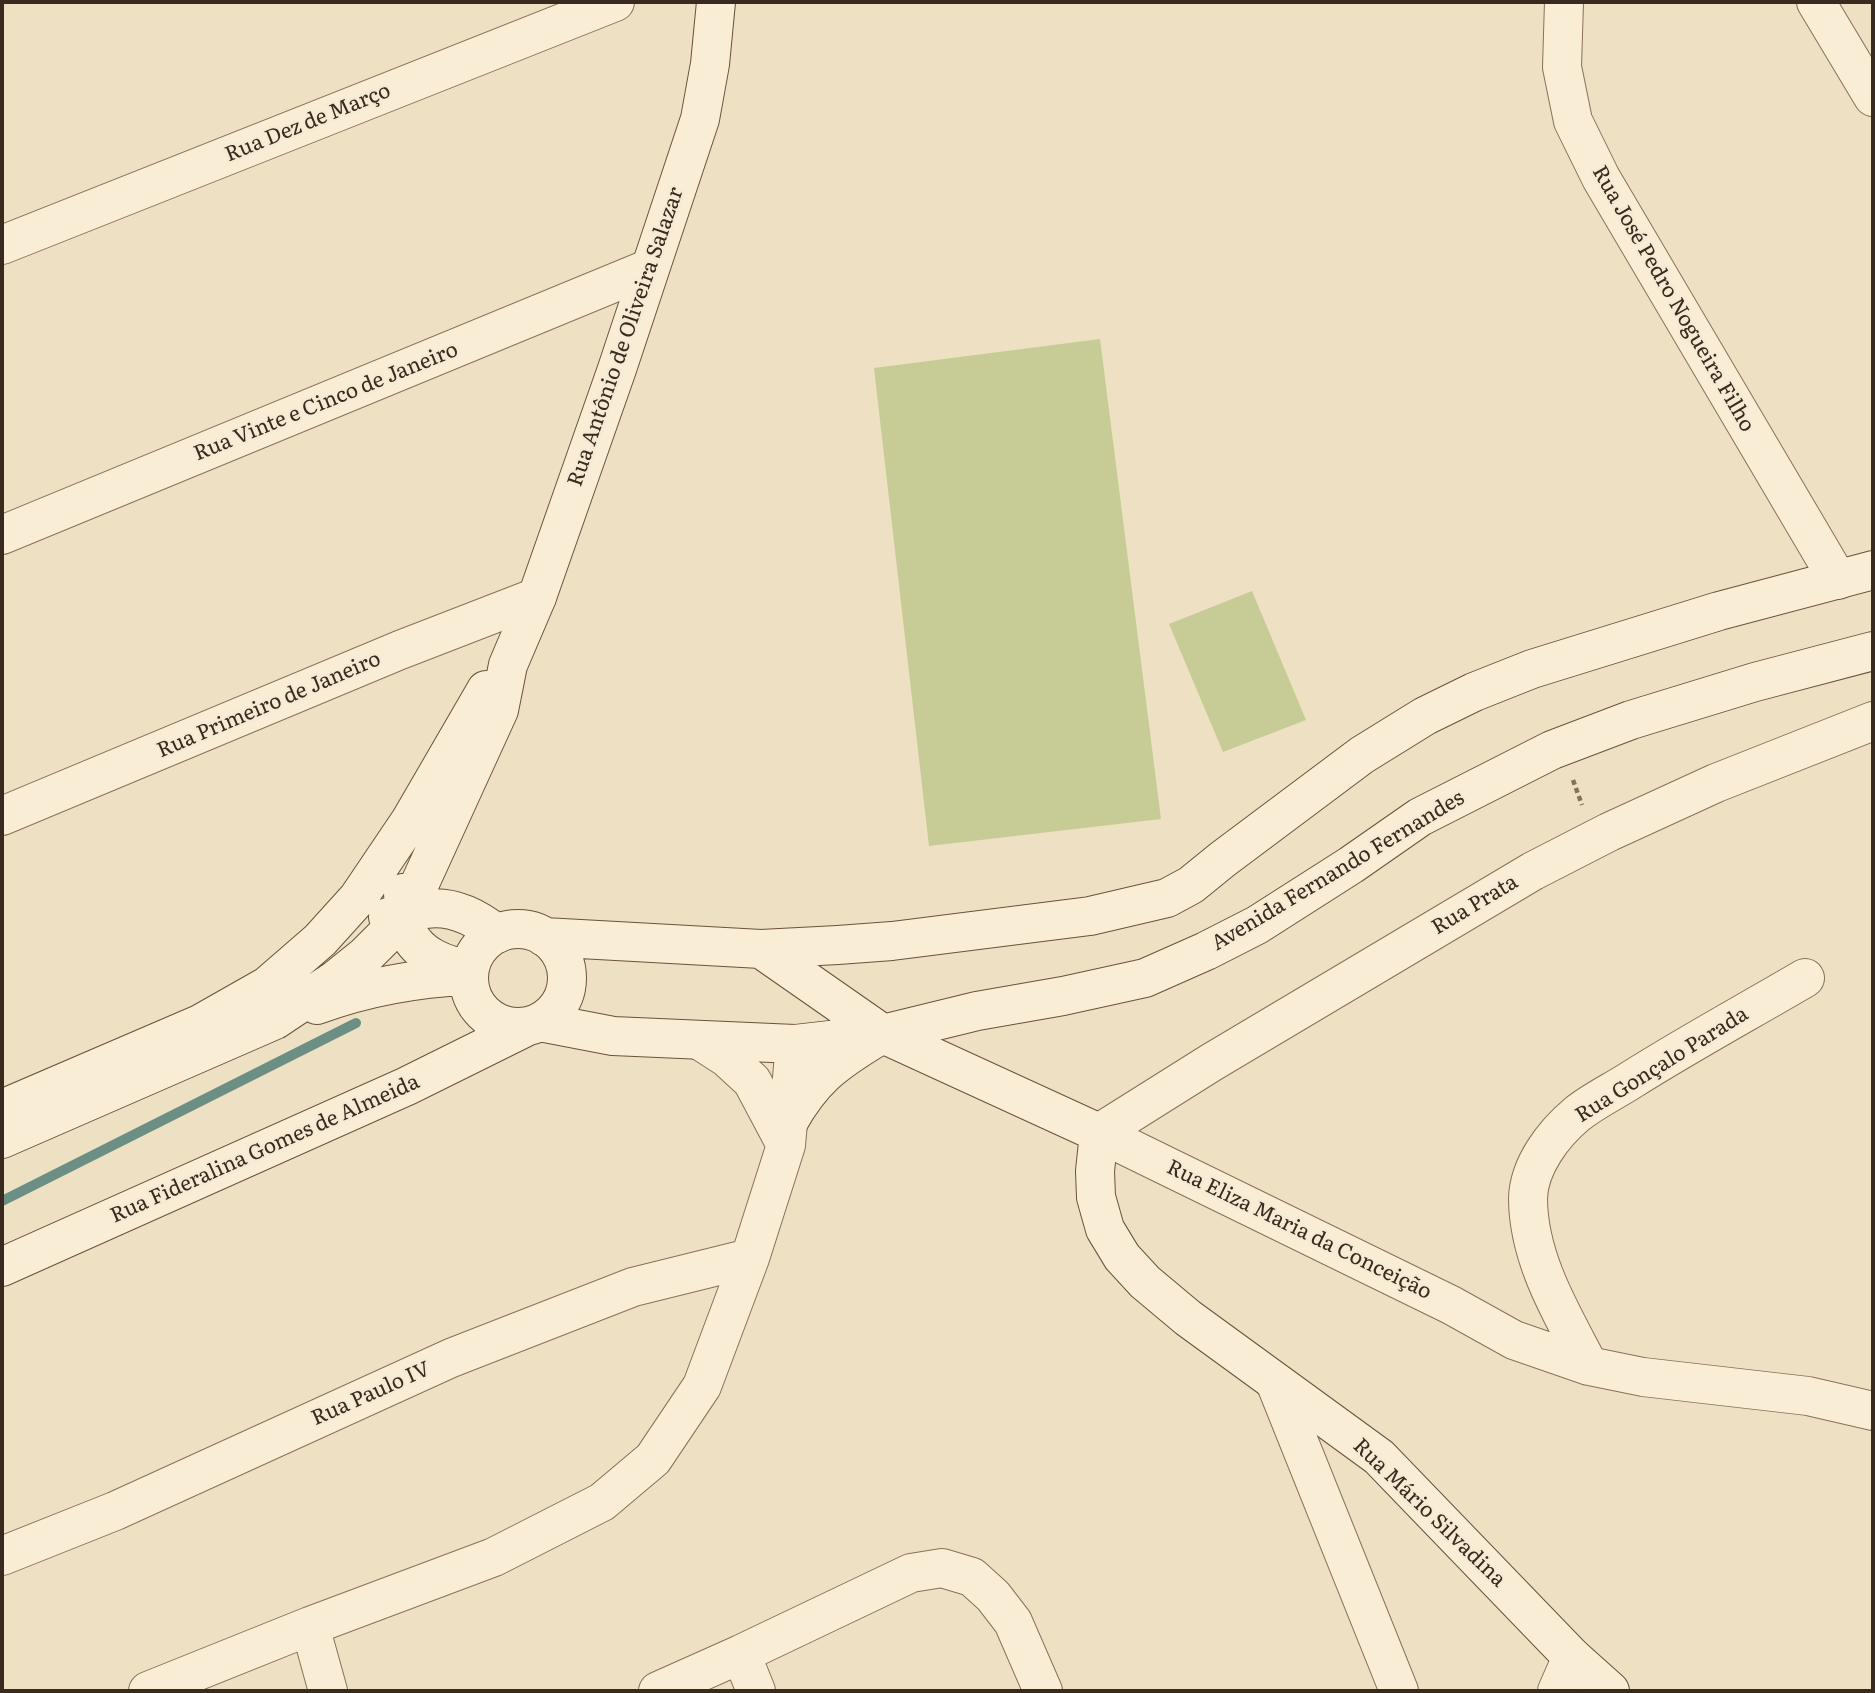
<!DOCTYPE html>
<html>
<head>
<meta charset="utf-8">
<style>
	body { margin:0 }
	#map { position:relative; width:1875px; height:1693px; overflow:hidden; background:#eee0c2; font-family:Literata,serif }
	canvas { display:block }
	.frame { position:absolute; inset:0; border:4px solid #382a1e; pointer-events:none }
</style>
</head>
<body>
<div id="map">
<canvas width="1875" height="1693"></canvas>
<div class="frame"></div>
</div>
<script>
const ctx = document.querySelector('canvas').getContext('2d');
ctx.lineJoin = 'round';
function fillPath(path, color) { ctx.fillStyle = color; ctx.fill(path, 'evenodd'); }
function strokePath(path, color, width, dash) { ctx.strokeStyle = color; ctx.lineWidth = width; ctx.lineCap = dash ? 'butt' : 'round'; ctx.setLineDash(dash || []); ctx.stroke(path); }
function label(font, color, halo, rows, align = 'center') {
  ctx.font = font + ' Literata,serif'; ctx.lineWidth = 5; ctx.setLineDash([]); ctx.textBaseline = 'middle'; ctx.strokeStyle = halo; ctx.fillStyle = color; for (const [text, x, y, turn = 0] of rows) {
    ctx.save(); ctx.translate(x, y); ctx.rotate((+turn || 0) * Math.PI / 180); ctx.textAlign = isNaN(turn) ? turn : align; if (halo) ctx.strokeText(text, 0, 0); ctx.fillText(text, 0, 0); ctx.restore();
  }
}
fillPath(new Path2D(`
	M1100,339L1161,819L929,846L874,368Z
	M1252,591L1306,720L1223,752L1169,624Z`), '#c7cc96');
strokePath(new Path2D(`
	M2,1201L356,1023`), '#6c8f85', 10);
const street = new Path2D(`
	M1564,2L1562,67L1573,121L1601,178L1838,580
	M1816,2L1873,97
	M2,245L615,2
	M2,535L650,268
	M2,816L400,650L537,597
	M699,1040L727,1058L752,1081L786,1145
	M1099,1133L1212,1062L1533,871L1609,832L1716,783L1873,721
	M1099,1133L1451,1305L1514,1340L1589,1366L1643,1377L1808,1396L1873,1411
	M1589,1366C1562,1314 1528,1259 1528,1198C1529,1166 1553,1134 1577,1114C1593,1101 1614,1091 1631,1080C1688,1044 1747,1012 1805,978
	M1275,1382L1399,1691
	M2,1556L115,1511L451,1358L633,1287L750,1258
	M310,1626L328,1691
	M741,1654L756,1691
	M148,1691L310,1626L494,1557L602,1502L653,1459L702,1386L750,1258L786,1145L795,1044
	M658,1691L741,1654L911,1573L942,1568L972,1577L993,1596L1013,1622L1043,1691
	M1557,1691L1572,1657`);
const secondary = new Path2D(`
	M403,893C404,905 403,921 408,932C419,956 446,966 469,969
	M388,917C402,916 412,911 426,909C453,905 477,918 497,934
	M469 978a49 49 0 1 1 98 0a49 49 0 1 1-98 0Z
	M544,937L761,949L838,945L892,941L1090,916L1167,898L1191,885L1223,859L1362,755L1425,716L1474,692L1532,669L1719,611L1873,570
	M761,949L883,1034L1099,1133L1095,1171L1096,1197L1105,1229L1122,1257L1145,1282L1188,1318L1379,1457L1572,1657L1610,1691
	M317,1005C366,987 416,978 468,976
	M540,1022L613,1036L795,1044L883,1034L977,1011L1063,996L1145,978L1206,951L1257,925L1351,865L1420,817L1552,750L1631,720L1755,682L1873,651
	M2,1109L200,1024L267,986L320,940L358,898L410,821L486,690
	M789,1121C813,1079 833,1064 874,1039
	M2,1139L275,1020L335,980L366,955L405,916L499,710L508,665L537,597L617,369L700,119L710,64L716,2
	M2,1267L407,1086L526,1027`);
strokePath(street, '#887159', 40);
strokePath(secondary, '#6a523d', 40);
strokePath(new Path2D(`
	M1573,780L1582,805`), '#887159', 4.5, [5, 3.5]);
strokePath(street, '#f9edd6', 38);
strokePath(secondary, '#f9edd6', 38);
label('21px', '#382a1e', '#f6ead2', [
	["Rua Dez de Março",308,123,-22],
	["Rua José Pedro Nogueira Filho",1673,299,60],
	["Rua Antônio de Oliveira Salazar",626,337,-71],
	["Rua Vinte e Cinco de Janeiro",326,402,-22],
	["Rua Primeiro de Janeiro",269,705,-23],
	["Avenida Fernando Fernandes",1338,871,-31],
	["Rua Prata",1475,905,-31],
	["Rua Gonçalo Parada",1662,1065,-32],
	["Rua Fideralina Gomes de Almeida",265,1149,-24],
	["Rua Eliza Maria da Conceição",1299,1230,26],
	["Rua Paulo IV",371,1394,-24],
	["Rua Mário Silvadina",1429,1513,44]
]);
</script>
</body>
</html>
